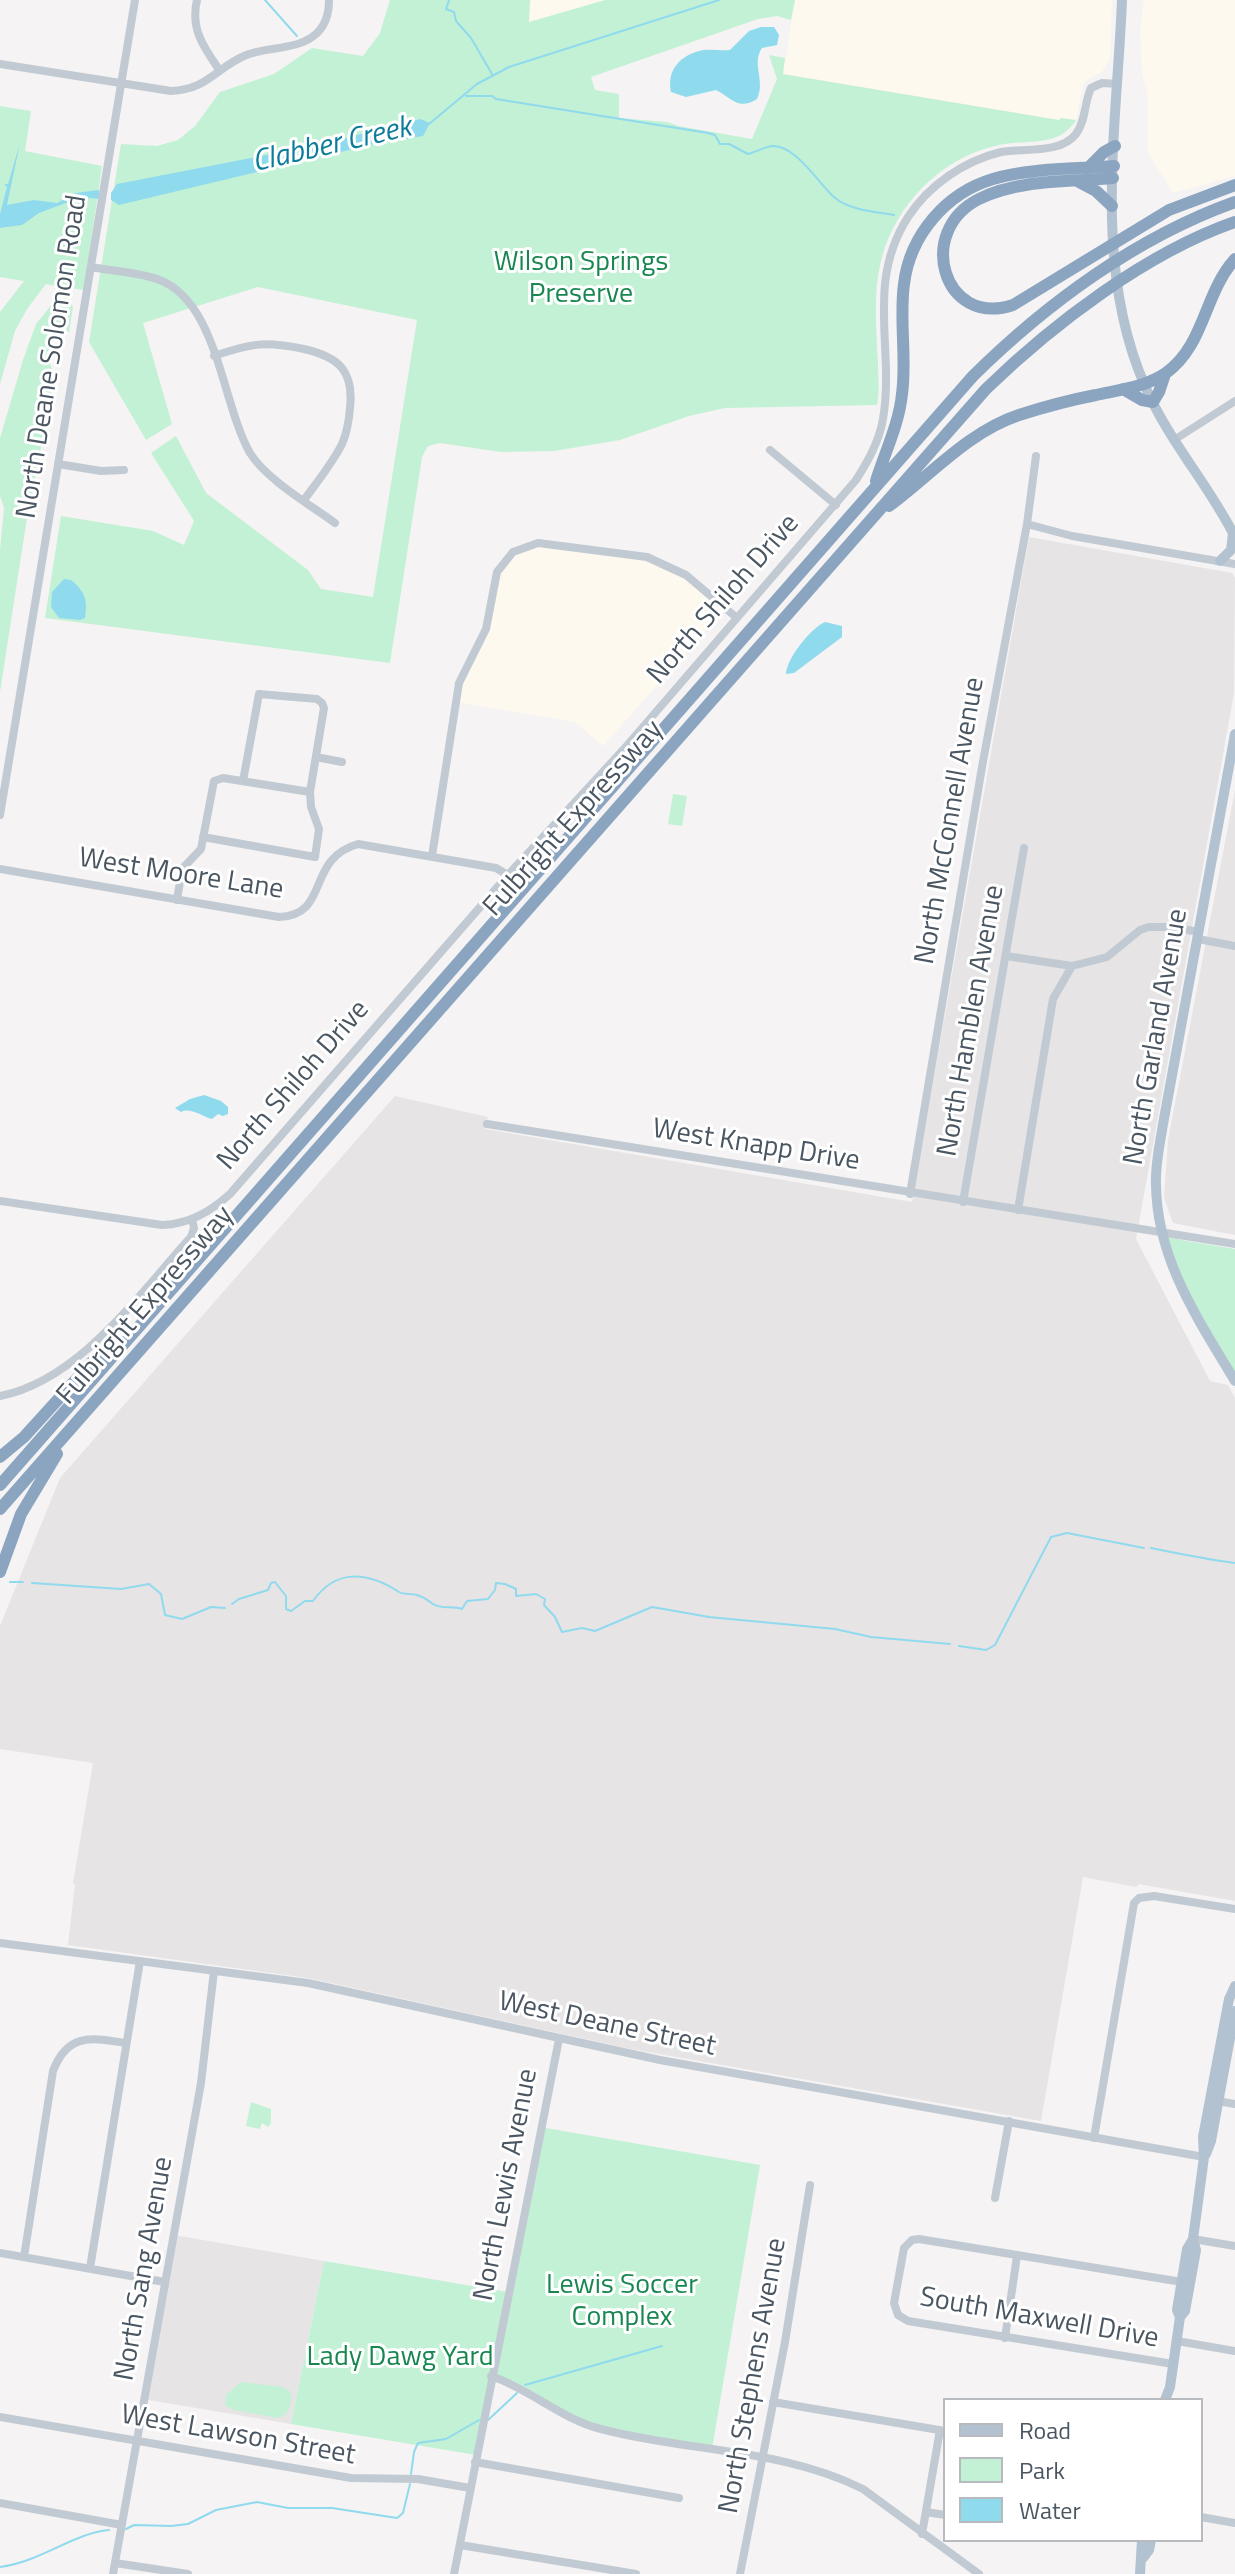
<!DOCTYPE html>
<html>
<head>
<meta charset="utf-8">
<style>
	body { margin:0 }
	#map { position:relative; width:1235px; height:2574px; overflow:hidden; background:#f5f3f3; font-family:"Titillium Web",sans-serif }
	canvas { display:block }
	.legend { position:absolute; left:943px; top:2398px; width:260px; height:144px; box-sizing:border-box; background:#fff; border:2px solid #b7bbc0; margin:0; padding:10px 14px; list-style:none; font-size:24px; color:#4a5661 }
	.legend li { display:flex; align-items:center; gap:16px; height:40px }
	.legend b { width:40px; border:2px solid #b7bbc0 }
</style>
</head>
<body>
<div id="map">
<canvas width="1235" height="2574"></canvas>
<ul class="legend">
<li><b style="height:10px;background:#b3c2d1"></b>Road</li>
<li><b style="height:22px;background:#c3f1d5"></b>Park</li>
<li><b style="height:22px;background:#90daee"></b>Water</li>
</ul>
</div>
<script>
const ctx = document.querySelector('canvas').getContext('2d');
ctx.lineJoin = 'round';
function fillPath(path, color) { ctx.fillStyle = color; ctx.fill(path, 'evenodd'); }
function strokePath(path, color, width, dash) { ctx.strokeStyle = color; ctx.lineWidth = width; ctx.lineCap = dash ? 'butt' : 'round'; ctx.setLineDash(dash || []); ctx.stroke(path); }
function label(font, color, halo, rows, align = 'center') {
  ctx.font = font + ' "Titillium Web",sans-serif'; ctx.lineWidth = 6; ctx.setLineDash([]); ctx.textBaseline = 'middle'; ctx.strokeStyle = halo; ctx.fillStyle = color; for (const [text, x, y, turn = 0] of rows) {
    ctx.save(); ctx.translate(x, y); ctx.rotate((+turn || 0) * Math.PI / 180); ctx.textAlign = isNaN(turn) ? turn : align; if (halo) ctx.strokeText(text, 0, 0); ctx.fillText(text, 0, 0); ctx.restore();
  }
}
fillPath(new Path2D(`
	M531,0H605L528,23Z
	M795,0H1112L1110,58L1102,72L1087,80L1082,88L1076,120L1061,118L1059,120L783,74Z
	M1144,0H1235V176L1173,193L1148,153V98L1142,72L1140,32Z
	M538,543L660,561L726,608L603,746L575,722L456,702L459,683L481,641L503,561Z`), '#fdf9ef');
fillPath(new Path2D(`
	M1029,537L1232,573L1235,578L1234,693L1136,1239L1210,1381L1228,1385L1235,1398V1901L1139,1884L1136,1887L1083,1877L1041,2121L631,2049L308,1978L68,1945L75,1884L73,1883L93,1763L0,1749V1626L60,1478L395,1096L488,1117L485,1129L912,1202Z
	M1235,790V1235L1173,1223L1164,1198L1168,1140Z
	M174,2235L324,2261L291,2424L143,2399Z`), '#e6e4e5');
fillPath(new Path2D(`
	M390,0H530L529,22L605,0H795L791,20L777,16L758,19L591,77L595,90L619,94V118L667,122L678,126L752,139L777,79L769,55L785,58L783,74L1059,120L1061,118L1076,120C1059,148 1027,139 999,145C946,156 903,197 885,247C872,285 876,324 878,363C878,377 880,391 877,405L725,408L689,416L620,440L554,451L501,452L440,443L428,446L422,457L390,663L45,618L61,516L153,531L184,545L194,521L151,453L176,436L206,493L308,570L321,589L373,597L417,320L258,287L143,323L172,424L146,440L89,342L121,144L157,146L178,140L195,126L220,92L274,74L312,48L363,56L380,33Z
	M0,106L31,111L25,151L102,166L84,290L70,288L68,295L73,307L69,332L61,330L59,337L53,341L50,363L54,379L26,524L0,692V550L4,508L0,496V438L23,360L36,324L49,308L60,287L46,284L27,309L15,331L0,384V312L24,281L0,277Z
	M673,794L687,796L682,826L668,824Z
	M1169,1235L1181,1240L1235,1249V1375L1191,1302L1166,1239Z
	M251,2102L271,2109V2123L268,2127L262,2123L260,2129L246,2126Z
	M540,2127L760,2165L712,2449L602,2429L492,2376L476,2455L291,2424L324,2261L508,2292Z
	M241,2382L283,2387L291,2392C292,2403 290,2414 278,2418L234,2410L225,2405L226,2395Z`), '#c3f1d5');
fillPath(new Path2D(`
	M761,27H774L779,35L777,45L762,48C751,64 766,81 757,99C738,111 732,98 716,90L686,97L671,92C666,69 682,54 703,50C712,49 721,51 730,50L749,31Z
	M420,119L430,123L423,136L370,145L119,205L111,200V193L117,184L318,145Z
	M20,143L7,205L34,200L57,203L76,193L98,190L100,192L99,199L82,197L39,213L22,225L0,228V214L7,187L4,184H8Z
	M64,579L71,580C85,591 88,601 85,618L80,620L59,618L51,607L52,592Z
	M825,622L842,626V637L794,673L786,674C787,658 810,629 825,622Z
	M204,1095L221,1101L228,1107V1114L223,1116L218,1114L212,1119C201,1116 190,1107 181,1112L175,1108L190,1099Z`), '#90daee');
strokePath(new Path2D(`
	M265,0L297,36
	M449,0L446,9L454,12L456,21L471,38L492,74
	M466,96H492L496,99L708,133L715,135L720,144H729L748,154C756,152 764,147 772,146C795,144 819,184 834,197C848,210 876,212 894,215
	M429,124L477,84L509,67L719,0
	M1151,1548C1180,1554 1205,1559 1235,1563
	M10,1582H23
	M32,1583L121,1589L149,1584L161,1594L165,1615L182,1619L211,1607L225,1608
	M232,1604L239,1599L268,1590L271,1583L275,1582L286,1596V1609L291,1611L305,1601H313C336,1568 368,1572 399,1592C404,1595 411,1593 417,1595C424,1597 427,1600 433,1604C442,1610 453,1605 462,1609L467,1601L488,1599L495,1590L496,1583L505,1584L516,1589V1596L536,1594L545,1599L544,1605L555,1617L562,1632L582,1628L595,1631L652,1607L709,1617L835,1629L871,1637L950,1644
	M959,1646L986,1650L995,1645L1051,1537L1067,1533L1144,1548
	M525,2385L662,2346
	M487,2421L517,2393
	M411,2474L414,2452L418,2443L446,2439L479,2420
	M126,2529L134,2525L171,2526L188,2524L216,2510L257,2502L288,2508H332L397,2518L403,2513L410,2484
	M0,2567C40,2562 74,2533 109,2530`), '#90daee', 2);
strokePath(new Path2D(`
	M197,0C190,29 204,48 220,71
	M0,64L171,91C206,90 215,69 244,56C266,46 297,51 316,34C326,25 329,13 329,0
	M91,267C112,271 137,272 157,279C218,300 221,402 250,453C266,479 309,504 335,523
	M214,356C252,343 265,341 304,349C339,357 354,371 350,408C349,420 347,433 342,444C332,464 317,482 304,500
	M1174,440L1235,401
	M770,450L836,505
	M58,464L101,471L124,470
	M1027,524L1072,536L1235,564
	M316,757L342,762
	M0,815L135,0
	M203,837L315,857L319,829L311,807L310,792L324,708L322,703L317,699L259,694L243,781
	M432,856L459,683L486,629L497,572L513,552L538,543L647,557L686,575L737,618
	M0,869L279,917C331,915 305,859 358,844L496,868L508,875
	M177,900L182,869L201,849L214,781L223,778L310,792
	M1198,939L1235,946
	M1006,956L1072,966L1107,957L1140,930L1149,927H1172L1199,932
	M487,1124L1235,1244
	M910,1194L982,767L1027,524L1036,456
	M0,1201L162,1225C189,1224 210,1212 230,1194L508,875L624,749L856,480C868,461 879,442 883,419C895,348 865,284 908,217C929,185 964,161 1001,152C1023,148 1061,154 1076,134C1086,121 1084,103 1091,88L1102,83L1118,84
	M963,1202L1024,848
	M1018,1210L1053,999L1072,966
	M0,1396C79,1381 140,1293 191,1237L194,1228L192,1219
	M0,1943L308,1983L660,2060L1204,2157
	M1217,2101L1235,2104
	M1094,2138L1134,1903L1139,1898L1154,1896L1235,1909
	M995,2198L1009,2121
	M1193,2239L1235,2246
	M0,2253L165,2282
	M24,2257L53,2071C68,2032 91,2038 126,2043
	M90,2268L140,1961
	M1005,2338L1017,2256
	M1177,2341L1235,2351
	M1173,2364L908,2321L898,2315L894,2303L904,2248L912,2240L919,2239L1182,2282
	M491,2376C530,2389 561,2419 601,2429C687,2452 782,2448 863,2489L979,2574
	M773,2402L945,2431
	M0,2417L351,2478L418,2479L470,2488
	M475,2462L679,2498
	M0,2503L122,2525
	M926,2512L945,2515
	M1201,2517L1235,2523
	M922,2534L940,2430
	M460,2545L636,2574
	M115,2563L188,2574
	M113,2574L201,2083L214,1971
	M454,2574L559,2039
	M740,2574L785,2342L810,2185`), '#c1cad2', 8);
strokePath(new Path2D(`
	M1122,0C1117,127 1092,266 1145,386C1168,440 1209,485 1235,537
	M1220,561L1231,550L1233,533
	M1235,734L1163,1124C1160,1144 1155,1164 1156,1185C1157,1260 1198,1319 1235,1381
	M1206,2154L1211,2141L1235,2011
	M1180,2317L1185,2311L1196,2250L1193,2239L1204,2157L1203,2137L1229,1999L1235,1986
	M1165,2400L1170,2387L1180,2317L1177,2310L1187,2249L1193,2239
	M1143,2558L1149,2550L1151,2540
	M1140,2574L1142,2540`), '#b3c2d1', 10);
strokePath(new Path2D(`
	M1088,168L1104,152L1115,146
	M1113,178C1070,182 1019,179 979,199C915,231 943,328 1013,305L1169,210L1235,185
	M1079,182L1096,191L1112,206
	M1123,389L1142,400L1153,402L1159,392L1165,374
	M876,481C885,452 899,424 902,394C907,358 899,320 904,284C910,235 946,193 993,179C1029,168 1077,169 1114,166
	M889,506C931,475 968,432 1019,415C1044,407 1070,400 1096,395C1119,390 1146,387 1166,373C1205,345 1204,293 1235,259
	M0,1457L24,1437L92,1362L117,1343
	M0,1485L973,376C1047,303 1137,237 1235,202
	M0,1509L986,389C1053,324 1146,253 1235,222
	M0,1572L21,1514L57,1454`), '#8ba5c1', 12);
label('28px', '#17864f', '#fff', [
	["Wilson Springs",581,263],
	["Preserve",581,295],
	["Lewis Soccer",622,2286],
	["Complex",622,2318],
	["Lady Dawg Yard",400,2358]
]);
label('28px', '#4a5661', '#fff', [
	["North Deane Solomon Road",53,357,-81],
	["North Shiloh Drive",724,600,-49],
	["Fulbright Expressway",574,819,-48],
	["North McConnell Avenue",951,821,-80],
	["West Moore Lane",181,875,9],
	["North Hamblen Avenue",972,1021,-80],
	["North Garland Avenue",1157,1037,-80],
	["North Shiloh Drive",294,1086,-49],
	["West Knapp Drive",756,1146,9],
	["Fulbright Expressway",146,1306,-49],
	["West Deane Street",607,2025,12],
	["North Lewis Avenue",507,2185,-79],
	["North Sang Avenue",145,2269,-80],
	["South Maxwell Drive",1039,2319,10],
	["North Stephens Avenue",754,2376,-80],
	["West Lawson Street",238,2436,10]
]);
label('italic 30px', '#0c7c9b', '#fff', [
	["Clabber Creek",332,146,-13]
]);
</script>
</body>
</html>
